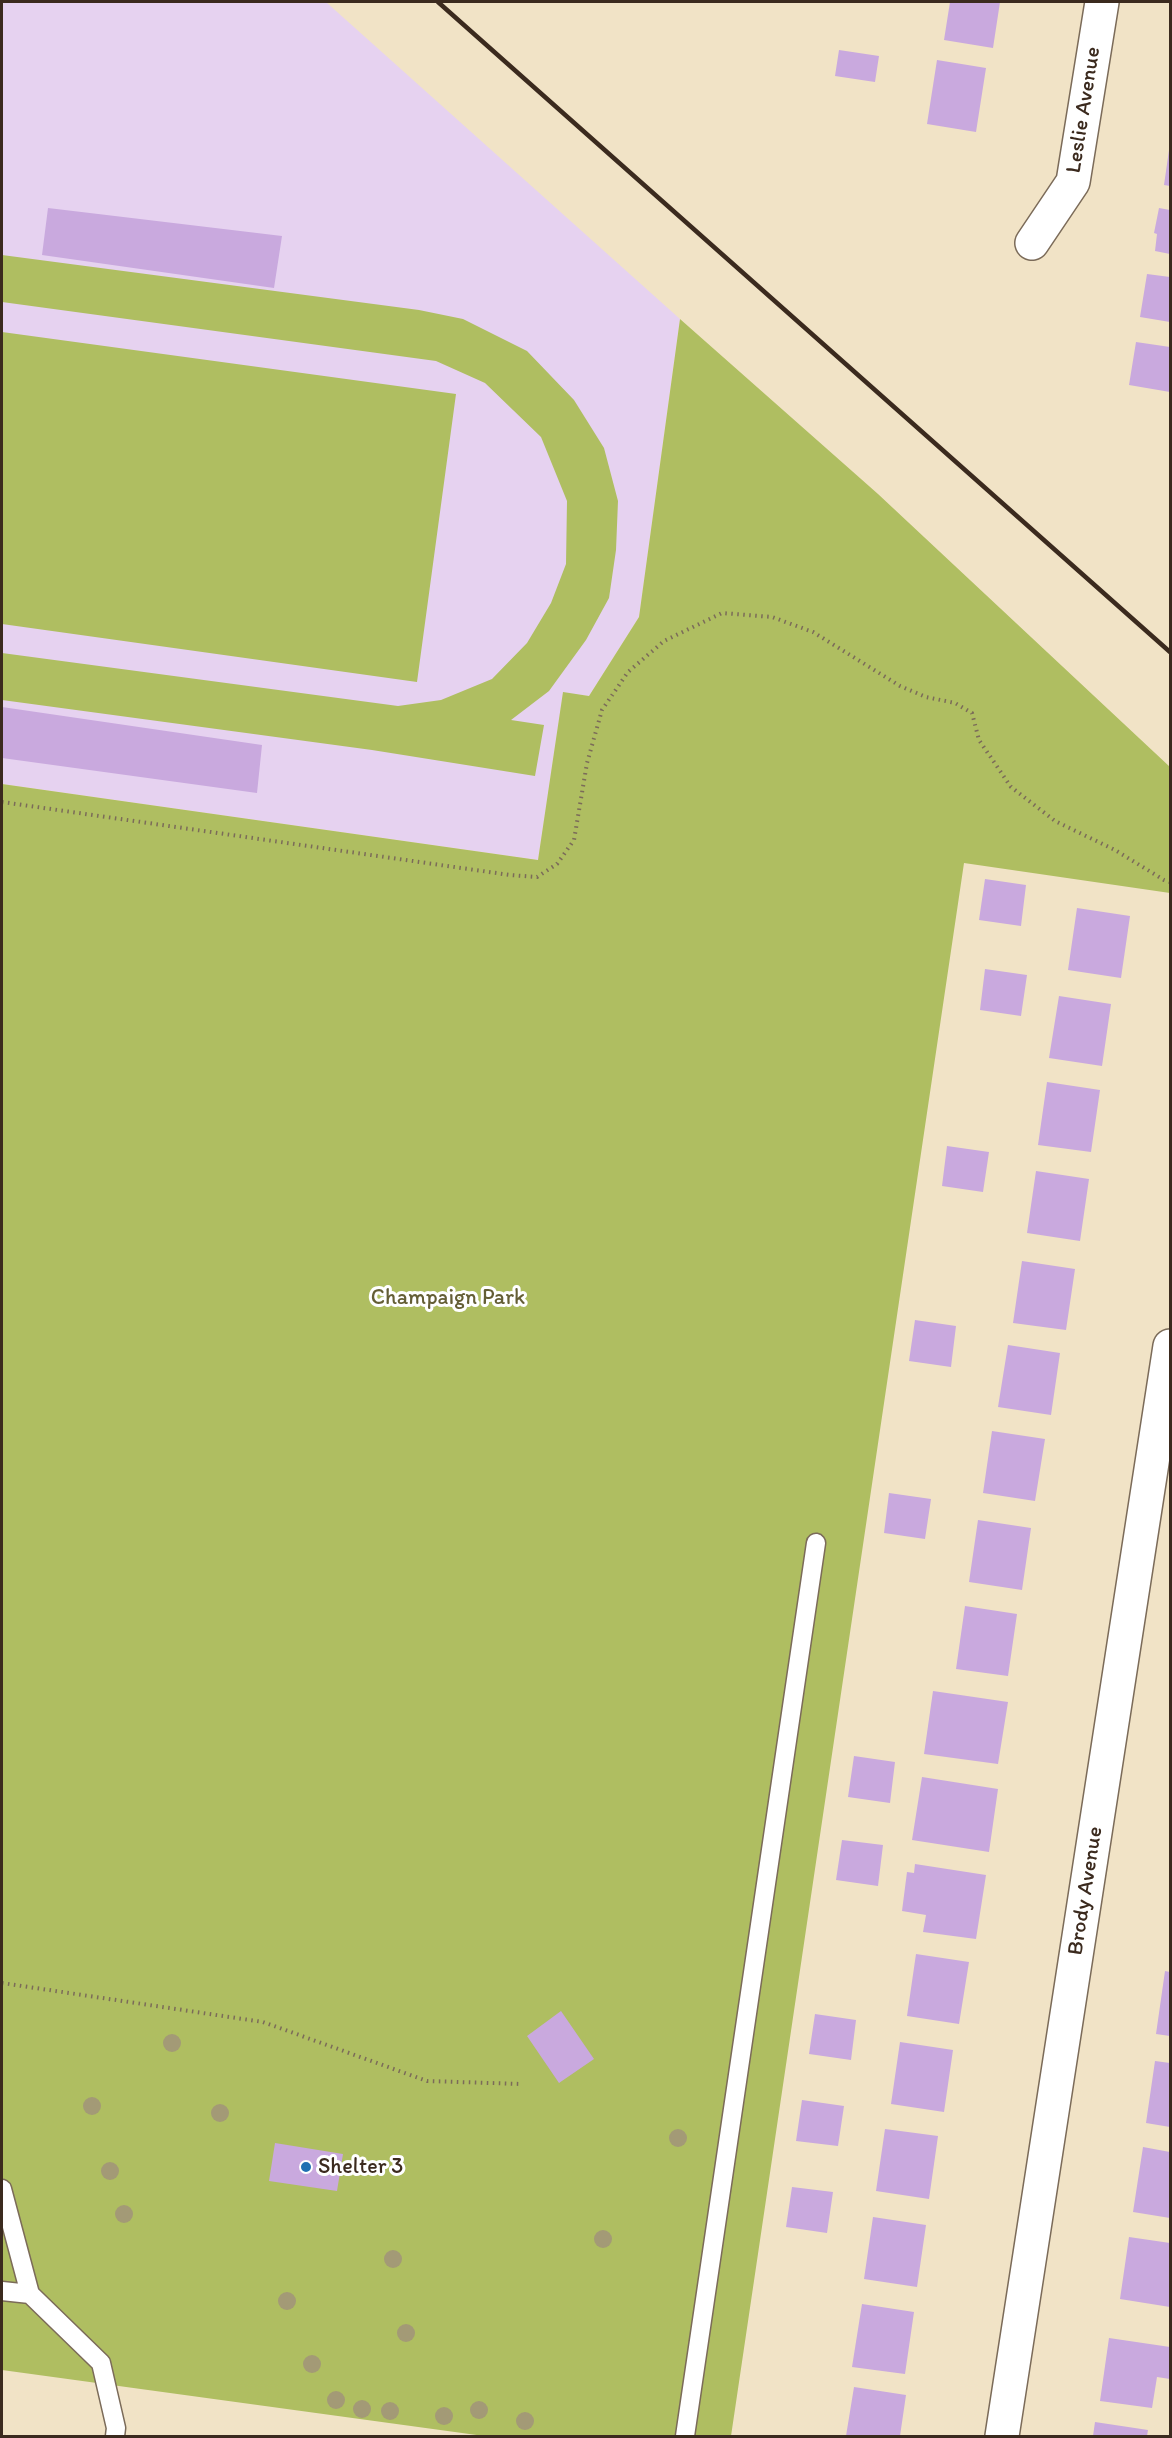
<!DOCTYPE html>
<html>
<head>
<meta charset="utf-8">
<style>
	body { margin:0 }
	#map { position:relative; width:1172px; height:2438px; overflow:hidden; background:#f1e3c6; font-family:Itim,sans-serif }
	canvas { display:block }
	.frame { position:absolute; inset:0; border:3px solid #3b2a1e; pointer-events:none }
</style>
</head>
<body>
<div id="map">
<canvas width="1172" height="2438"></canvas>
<div class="frame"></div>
</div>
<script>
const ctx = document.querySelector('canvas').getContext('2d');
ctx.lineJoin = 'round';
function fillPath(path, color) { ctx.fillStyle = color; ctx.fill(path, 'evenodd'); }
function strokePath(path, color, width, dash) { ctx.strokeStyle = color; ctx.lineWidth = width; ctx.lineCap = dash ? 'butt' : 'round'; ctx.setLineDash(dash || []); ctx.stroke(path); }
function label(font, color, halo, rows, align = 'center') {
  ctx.font = font + ' Itim,sans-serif'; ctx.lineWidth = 6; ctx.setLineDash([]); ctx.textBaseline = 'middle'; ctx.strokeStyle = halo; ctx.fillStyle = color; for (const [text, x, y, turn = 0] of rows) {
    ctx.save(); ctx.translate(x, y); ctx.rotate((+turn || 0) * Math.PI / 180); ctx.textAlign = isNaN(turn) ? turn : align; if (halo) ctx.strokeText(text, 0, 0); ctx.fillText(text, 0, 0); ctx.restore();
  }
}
fillPath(new Path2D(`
	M2,2H326L680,319L639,617L589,696L563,693L538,860L2,784Z`), '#e6d2f0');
fillPath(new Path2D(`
	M2,255L419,310L463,319L527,351L574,400L604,448L618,501L616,550L609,598L586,640L549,691L511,720L544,725L535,776L372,750L2,700V653L398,706L441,700L492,679L527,643L551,603L566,564L567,501L541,437L485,383L436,361L2,302Z
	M680,319L878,494L1170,767V893L964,863L731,2436H484L2,2370V784L538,860L563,692L589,696L639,617Z
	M2,332L456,394L417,682L2,624Z`), '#afbe61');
fillPath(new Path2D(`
	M950,2H1000L993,48L944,40Z
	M839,50L879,56L875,82L835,76Z
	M937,60L986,68L976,132L927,124Z
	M1169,150H1170V186L1164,185Z
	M48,208L282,236L274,288L42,255Z
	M1159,208L1170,210V254L1155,251L1157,234L1154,233Z
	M1147,274L1170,277V322L1140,317Z
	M1136,342L1170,347V392L1129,385Z
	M2,707L262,745L257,793L2,758Z
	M985,879L1026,885L1021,926L979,920Z
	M1077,908L1130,916L1121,978L1068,970Z
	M985,969L1027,975L1021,1016L980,1010Z
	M1059,996L1111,1004L1102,1066L1049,1058Z
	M1047,1082L1100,1090L1091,1152L1038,1145Z
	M947,1146L989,1152L983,1192L942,1186Z
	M1036,1171L1089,1179L1080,1241L1027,1233Z
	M1022,1261L1075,1269L1066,1330L1013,1323Z
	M915,1320L956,1326L951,1367L909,1361Z
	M1008,1345L1060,1353L1051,1415L998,1407Z
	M992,1431L1045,1439L1035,1501L983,1493Z
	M889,1493L931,1499L925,1539L884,1533Z
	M978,1520L1031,1528L1022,1590L969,1582Z
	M965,1606L1017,1614L1008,1676L956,1669Z
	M933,1691L1008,1702L998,1764L924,1754Z
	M854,1756L895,1762L890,1803L848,1797Z
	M922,1777L998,1789L989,1852L912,1840Z
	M842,1840L883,1845L878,1886L836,1880Z
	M915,1864L986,1875L976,1939L923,1932L926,1915L902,1911L907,1872L914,1873Z
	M916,1954L969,1962L959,2024L907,2016Z
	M1165,1971L1170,1972V2036L1156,2034Z
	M561,2011L594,2059L559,2083L527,2036Z
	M815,2014L856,2020L851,2060L809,2054Z
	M900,2042L953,2050L944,2112L891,2104Z
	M1155,2061L1170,2063V2127L1146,2123Z
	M802,2100L844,2106L838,2146L796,2141Z
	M885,2129L938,2136L929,2199L876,2191Z
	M275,2143L343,2154L337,2191L269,2181Z
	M1143,2147L1170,2152V2218L1133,2212Z
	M792,2187L833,2192L827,2233L786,2227Z
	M873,2217L926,2225L917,2287L864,2279Z
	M1129,2237L1170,2243V2307L1120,2299Z
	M862,2304L914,2312L905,2374L852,2367Z
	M1109,2338L1170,2347V2379L1157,2377L1152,2408L1100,2401Z
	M854,2387L906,2395L900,2436H846Z
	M1095,2422L1148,2430L1147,2436H1093Z`), '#c9a9de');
const lane = new Path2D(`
	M2,2189L30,2294L2,2291
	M30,2294L101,2363L116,2428L115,2436
	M685,2436L816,1543`);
const street = new Path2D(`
	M1032,243L1073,182L1102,2
	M1002,2436L1170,1346`);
strokePath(lane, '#7b6b59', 21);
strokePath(street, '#7b6b59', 36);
strokePath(new Path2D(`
	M2,802L510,875L537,877L557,864L574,840L587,763L602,710L628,672L664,641L722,613L772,617L813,632L900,686L926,697L955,703L972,713L979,740L1011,787L1055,821L1115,850L1164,880L1170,882
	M2,1983L263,2022L427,2081L522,2084`), '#7b6b59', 4, [1.5, 4.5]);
strokePath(lane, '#fff', 18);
strokePath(street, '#fff', 33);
strokePath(new Path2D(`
	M438,2L1170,652`), '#3b2a1e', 4.5);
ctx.fillStyle = '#a39a76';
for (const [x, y] of [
	[172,2043],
	[92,2106],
	[220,2113],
	[678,2138],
	[110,2171],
	[124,2214],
	[603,2239],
	[393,2259],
	[287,2301],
	[406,2333],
	[312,2364],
	[336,2400],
	[362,2409],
	[479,2410],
	[390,2411],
	[444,2416],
	[525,2421]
]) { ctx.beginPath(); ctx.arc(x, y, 9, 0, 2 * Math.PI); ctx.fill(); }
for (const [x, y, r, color] of [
	[306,2167,6,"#1f6fb2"]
]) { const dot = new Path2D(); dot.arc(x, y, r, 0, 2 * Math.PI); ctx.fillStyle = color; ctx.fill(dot); strokePath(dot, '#fff', 2); }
label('22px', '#3b2a1e', '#fff', [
	["Leslie Avenue",1084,110,-81],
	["Brody Avenue",1086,1891,-81]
]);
label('22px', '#645e35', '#fff', [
	["Champaign Park",448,1298]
]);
label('22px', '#3b2a1e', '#fff', [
	["Shelter 3",318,2167]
], 'left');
</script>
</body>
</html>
